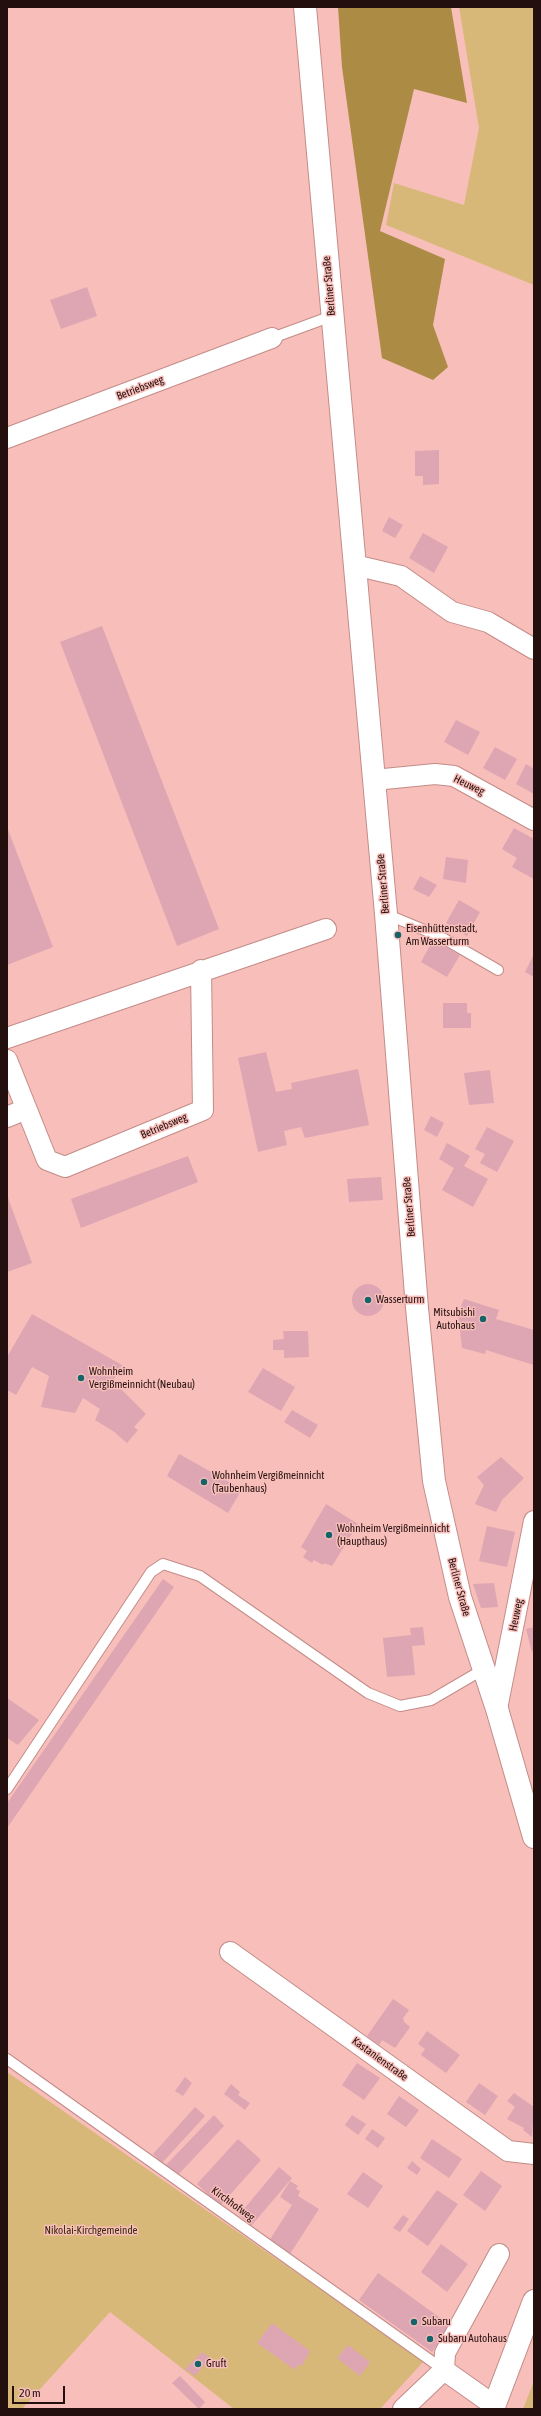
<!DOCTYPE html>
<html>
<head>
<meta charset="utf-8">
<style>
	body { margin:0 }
	#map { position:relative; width:541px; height:2416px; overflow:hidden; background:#f8beba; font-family:"Asap Condensed",sans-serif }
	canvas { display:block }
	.frame { position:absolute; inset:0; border:8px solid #230f0e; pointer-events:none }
	.scale { position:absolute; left:12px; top:2386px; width:53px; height:18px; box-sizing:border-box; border:2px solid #230f0e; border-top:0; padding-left:5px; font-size:12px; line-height:14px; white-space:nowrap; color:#230f0e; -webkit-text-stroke:3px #f8beba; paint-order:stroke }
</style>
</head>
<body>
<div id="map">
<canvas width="541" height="2416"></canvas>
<div class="frame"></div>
<div class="scale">20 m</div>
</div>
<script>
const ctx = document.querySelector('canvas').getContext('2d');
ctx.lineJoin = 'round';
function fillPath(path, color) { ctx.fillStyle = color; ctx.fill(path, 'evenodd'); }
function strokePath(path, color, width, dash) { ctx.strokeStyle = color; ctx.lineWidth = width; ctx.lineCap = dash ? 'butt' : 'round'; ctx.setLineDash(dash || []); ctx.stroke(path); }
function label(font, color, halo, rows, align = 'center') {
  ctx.font = font + ' "Asap Condensed",sans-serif'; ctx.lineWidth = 3; ctx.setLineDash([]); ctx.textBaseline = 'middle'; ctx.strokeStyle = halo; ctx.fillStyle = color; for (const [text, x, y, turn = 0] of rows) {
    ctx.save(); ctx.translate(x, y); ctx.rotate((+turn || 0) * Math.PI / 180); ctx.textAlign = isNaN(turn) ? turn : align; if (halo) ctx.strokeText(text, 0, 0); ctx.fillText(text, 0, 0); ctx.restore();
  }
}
fillPath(new Path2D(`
	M459,7H534V285L386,225L394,183L464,205L479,128Z
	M7,2072L424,2361L380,2409H234L110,2312L22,2409H7Z
	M534,2381V2409H523Z`), '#d8b878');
fillPath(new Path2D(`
	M338,7H451L467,103L414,89L380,231L445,259L433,325L448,367L433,380L382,358L342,67Z`), '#ac8b45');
fillPath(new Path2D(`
	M87,287L97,316L61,329L50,300Z
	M439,450V484L423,485V476H415V451Z
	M389,517L403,525L395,538L382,531Z
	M423,533L448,547L434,573L409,558Z
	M102,626L219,929L177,946L60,642Z
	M456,720L480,732L468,755L444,742Z
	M495,747L517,759L505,780L483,768Z
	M526,764L534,769V794L516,784Z
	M7,827L53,947L7,965Z
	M514,828L534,839V879L512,867L517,858L502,849Z
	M446,857L468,860L466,883L443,879Z
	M420,876L437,885L429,897L413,889Z
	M459,900L480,912L467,936L446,923Z
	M433,940L460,955L447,977L421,962Z
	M534,954V977L525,972Z
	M443,1003H467V1013H471V1028H443Z
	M266,1052L276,1092L292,1089L291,1083L358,1069L369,1125L305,1138L301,1127L284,1131L287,1145L258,1152L238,1058Z
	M490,1070L494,1103L469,1105L464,1073Z
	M431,1116L444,1123L437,1137L424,1130Z
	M487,1127L514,1141L497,1172L480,1163L485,1154L475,1149Z
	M447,1143L470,1156L464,1166L488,1179L473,1207L442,1190L454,1168L439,1159Z
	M188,1156L198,1182L81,1228L71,1199Z
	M381,1177L383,1200L349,1202L347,1179Z
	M7,1195L32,1263L7,1272Z
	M352 1300a16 16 0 1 1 32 0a16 16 0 1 1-32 0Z
	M464,1299L499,1310L496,1319L534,1330V1365L486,1350L485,1354L462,1348L458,1314Z
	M32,1314L122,1365L113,1381L146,1414L134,1427L138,1430L127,1443L113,1431L95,1420L100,1409L83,1398L75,1413L41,1407L49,1376L32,1367L16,1395L7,1390V1357Z
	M283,1331H308L309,1357L284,1358V1350H273V1340L284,1339Z
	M263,1368L295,1387L281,1411L248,1392Z
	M292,1410L318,1425L310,1438L284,1422Z
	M179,1454L242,1489L228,1513L167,1476Z
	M501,1457L524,1478L502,1500L496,1512L475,1504L484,1485L477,1477Z
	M326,1504L358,1524L332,1566L324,1563L323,1565L314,1560L312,1563L303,1557L307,1551L301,1547Z
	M487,1526L515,1532L507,1567L479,1561Z
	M163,1579L174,1587L7,1828V1803Z
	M494,1583L498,1607L481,1608L473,1584Z
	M423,1627L425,1645L412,1646L415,1675L387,1677L383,1638L411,1635L410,1628Z
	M534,1627V1651L532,1652L526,1629Z
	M7,1698L39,1720L18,1745L7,1738Z
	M393,1999L409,2010L403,2018L404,2022L410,2027L395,2048L382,2040L379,2045L367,2036Z
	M427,2031L460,2055L446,2073L421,2055L425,2049L418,2044Z
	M357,2063L380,2078L364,2100L342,2085Z
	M185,2077L192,2083L183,2096L175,2091Z
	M479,2083L498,2096L485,2115L466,2102Z
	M231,2084L240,2092L238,2095L250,2103L245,2110L224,2094Z
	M514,2093L534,2107L532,2137L523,2130L524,2128L507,2119L515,2107L507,2101Z
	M399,2096L419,2110L406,2127L387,2114Z
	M195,2107L205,2116L162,2163L153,2154Z
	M214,2115L224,2126L177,2176L166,2165Z
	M352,2115L366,2124L358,2135L345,2125Z
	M372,2129L385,2138L378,2148L365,2139Z
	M238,2139L261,2160L220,2206L197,2184Z
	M432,2139L462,2159L449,2178L420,2158Z
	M412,2161L421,2169L417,2175L407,2168Z
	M279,2167L292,2178L251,2226L239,2215Z
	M481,2171L502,2186L485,2211L463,2195Z
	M363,2172L383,2186L368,2208L347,2194Z
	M290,2181L298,2186L296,2189L300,2191L298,2196L319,2209L290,2254L269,2241L292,2205L280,2197Z
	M437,2190L458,2204L428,2246L407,2231Z
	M403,2215L409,2219L400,2232L393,2228Z
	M441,2244L468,2264L447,2292L421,2272Z
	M378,2273L450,2325L432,2352L359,2300Z
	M272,2323L310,2351L302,2366L299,2364L295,2370L257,2343Z
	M348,2345L370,2362L360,2376L337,2358Z
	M202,2352L210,2358L195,2376L185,2369Z
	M180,2376L205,2402L199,2409L172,2383Z`), '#dda6b2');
const lane = new Path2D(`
	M272,338L332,316
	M386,914L441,937L498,970
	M7,1789L151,1572L163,1564L200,1576L368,1693L400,1706L431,1700L484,1669
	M7,2059L444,2370`);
const street = new Path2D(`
	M7,438L272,338
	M354,565L401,576L452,612L488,622L534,649
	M374,780L435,774L454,776L534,820
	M7,1038L326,929
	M7,1060L47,1160L65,1167L203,1110L201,970
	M7,1117L26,1109
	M497,1709L534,1521
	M230,1952L508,2151L534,2154
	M444,2370L445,2353L499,2254
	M403,2409L444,2370L495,2406`);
const secondary = new Path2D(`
	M305,7L386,914L417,1308L434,1481L460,1597L497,1709L534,1837
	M493,2409L534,2301`);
strokePath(lane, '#c38c88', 12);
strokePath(street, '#c38c88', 22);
strokePath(secondary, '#c38c88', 24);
strokePath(lane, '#fff', 10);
strokePath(street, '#fff', 20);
strokePath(secondary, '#fff', 22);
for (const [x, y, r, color] of [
	[398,935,4,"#16646b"],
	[368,1300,4,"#16646b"],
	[483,1319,4,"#16646b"],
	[81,1378,4,"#16646b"],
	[204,1482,4,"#16646b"],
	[329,1535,4,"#16646b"],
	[414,2322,4,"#16646b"],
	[430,2339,4,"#16646b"],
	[198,2364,4,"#16646b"]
]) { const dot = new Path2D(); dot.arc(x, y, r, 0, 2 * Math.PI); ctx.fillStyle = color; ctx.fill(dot); strokePath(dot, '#f8beba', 1.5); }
label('11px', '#230f0e', '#f8beba', [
	["Berliner Straße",329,286,-95],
	["Betriebsweg",140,388,-21],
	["Heuweg",469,785,26],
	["Berliner Straße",383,884,-95],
	["Betriebsweg",164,1126,-23],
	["Berliner Straße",409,1207,-95],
	["Berliner Straße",459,1587,75],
	["Heuweg",516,1615,-79],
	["Kastanienstraße",380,2059,36],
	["Kirchhofweg",233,2204,36]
]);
label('11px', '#230f0e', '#f8beba', [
	["Eisenhüttenstadt,",406,929],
	["Am Wasserturm",406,942],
	["Wasserturm",376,1300],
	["Mitsubishi",475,1313,"right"],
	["Autohaus",475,1326,"right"],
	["Wohnheim",89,1372],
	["Vergißmeinnicht (Neubau)",89,1385],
	["Wohnheim Vergißmeinnicht",212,1476],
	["(Taubenhaus)",212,1489],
	["Wohnheim Vergißmeinnicht",337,1529],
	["(Haupthaus)",337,1542],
	["Subaru",422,2322],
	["Subaru Autohaus",438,2339],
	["Gruft",206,2364]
], 'left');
label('11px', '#382909', '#f8beba', [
	["Nikolai-Kirchgemeinde",91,2231]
]);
</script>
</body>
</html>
